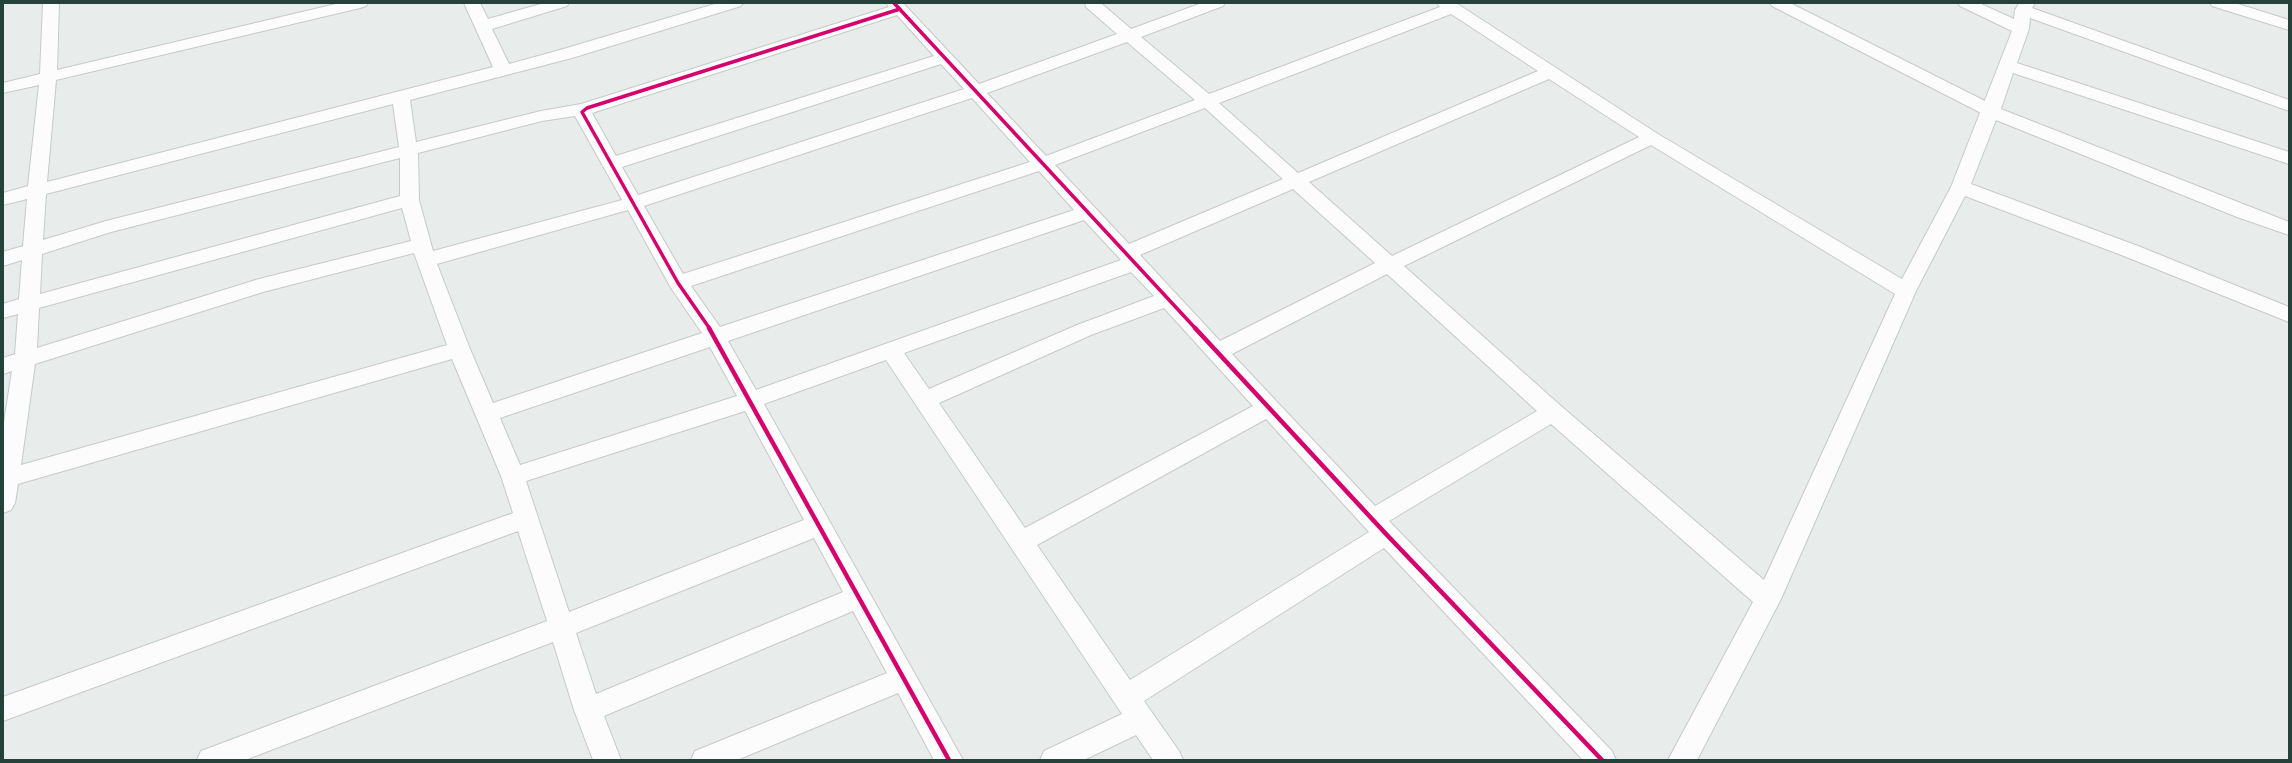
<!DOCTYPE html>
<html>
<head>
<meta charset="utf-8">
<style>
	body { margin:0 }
	#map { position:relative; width:2292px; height:763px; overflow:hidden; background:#e8edeb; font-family:"Golos Text",sans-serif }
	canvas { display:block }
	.frame { position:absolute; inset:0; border:4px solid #24423a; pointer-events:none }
</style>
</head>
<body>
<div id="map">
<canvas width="2292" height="763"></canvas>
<div class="frame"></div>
</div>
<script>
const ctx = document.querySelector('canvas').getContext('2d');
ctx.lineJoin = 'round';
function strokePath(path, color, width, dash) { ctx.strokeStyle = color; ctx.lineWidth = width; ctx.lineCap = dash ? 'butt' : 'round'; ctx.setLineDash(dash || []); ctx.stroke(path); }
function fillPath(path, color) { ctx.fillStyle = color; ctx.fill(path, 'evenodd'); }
const service = new Path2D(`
	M1770,3H1790L1997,107L2000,111L1997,115H1985L1772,6Z`);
const minor = new Path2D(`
	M43,3H59L57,70L340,3H368L366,6L360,8L56,80L47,182L493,67L464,3H480L488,19L544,3H569L567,6L492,29L509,64L560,50L718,3H743L741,6L572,58L410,100L416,142L541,111L581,104L889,7L886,3H903L979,84L1117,34L1086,7L1085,3H1101L1131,29L1202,3H1225L1223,6L1141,37L1209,94L1440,7L1437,3H1456L1658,134L1902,279L1951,187L2012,31L1960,6L1958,3H1979L2014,19L2015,10L2019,3H2035L2032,8L2289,100V111L2030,18L2029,29L2017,63L2289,152V164L2013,73L2001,109L2289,222V235L2237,217L1996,120L1971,184L2138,246L2289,307V322L2124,256L1965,196L1916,291L1781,599L1697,760H1668L1753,602L1551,424L1389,521L1612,751L1616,760H1583L1384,548L1144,701L1179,751L1183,760H1153L1136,735L1084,760H1040L1044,751L1122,714L886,360L764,404L963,760H934L898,693L737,760H691L695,751L887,673L853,611L604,716L621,760H593L574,710L553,642L245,760H197L201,751L547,621L518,531L3,721V697L513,513L501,476L452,359L18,484L15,503L11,510L3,513V429L12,371L3,374V358L15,354L18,314L3,318V304L19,299L22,260L3,266V252L23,246L27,199L3,205V193L28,186L39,85L3,93V83L40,74ZM1451,14L1538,71L1298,173L1219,103ZM897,15L934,56L616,156L592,113ZM1127,42L1195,100L1046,156L987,93ZM941,64L964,89L638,195L622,167ZM1549,79L1639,137L1392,256L1309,182ZM972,98L1030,162L683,274L644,206ZM393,104L399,147L106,221L43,240L46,194ZM1205,108L1283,179L1129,244L1055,165ZM575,116L622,200L433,251L419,200L418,153L542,121ZM1651,145L1895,294L1764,580L1561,406L1404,266ZM400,158V196L40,294L42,254L111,232ZM1039,171L1074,210L720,327L691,286ZM1293,189L1375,263L1220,341L1140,255ZM402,208L411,241L259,279L37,348L39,308ZM628,210L671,288L702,333L493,403L470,349L437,264ZM1084,220L1121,260L756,390L728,341ZM414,253L447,345L21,465L35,364L263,292ZM1131,272L1154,296L1077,325L929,389L904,353ZM1387,274L1537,411L1375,506L1232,354ZM1164,308L1253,406L1025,528L939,403L1091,335ZM710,347L737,396L520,465L500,418ZM745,411L804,520L569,612L526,481ZM1266,419L1369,532L1130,680L1037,545ZM814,538L843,592L596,694L576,633Z
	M2210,3H2235L2289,20V30L2212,6Z`);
strokePath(service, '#c5cac8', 2);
strokePath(minor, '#c5cac8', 2);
fillPath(service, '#fcfcfc');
fillPath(minor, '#fcfcfc');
strokePath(new Path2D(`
	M894,3L1196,329
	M710,329L678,283L582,112L587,108L900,9`), '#d6006c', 3.5);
strokePath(new Path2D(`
	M709,328L949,760
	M1195,328L1386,534L1602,760`), '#d6006c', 4.5);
</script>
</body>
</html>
